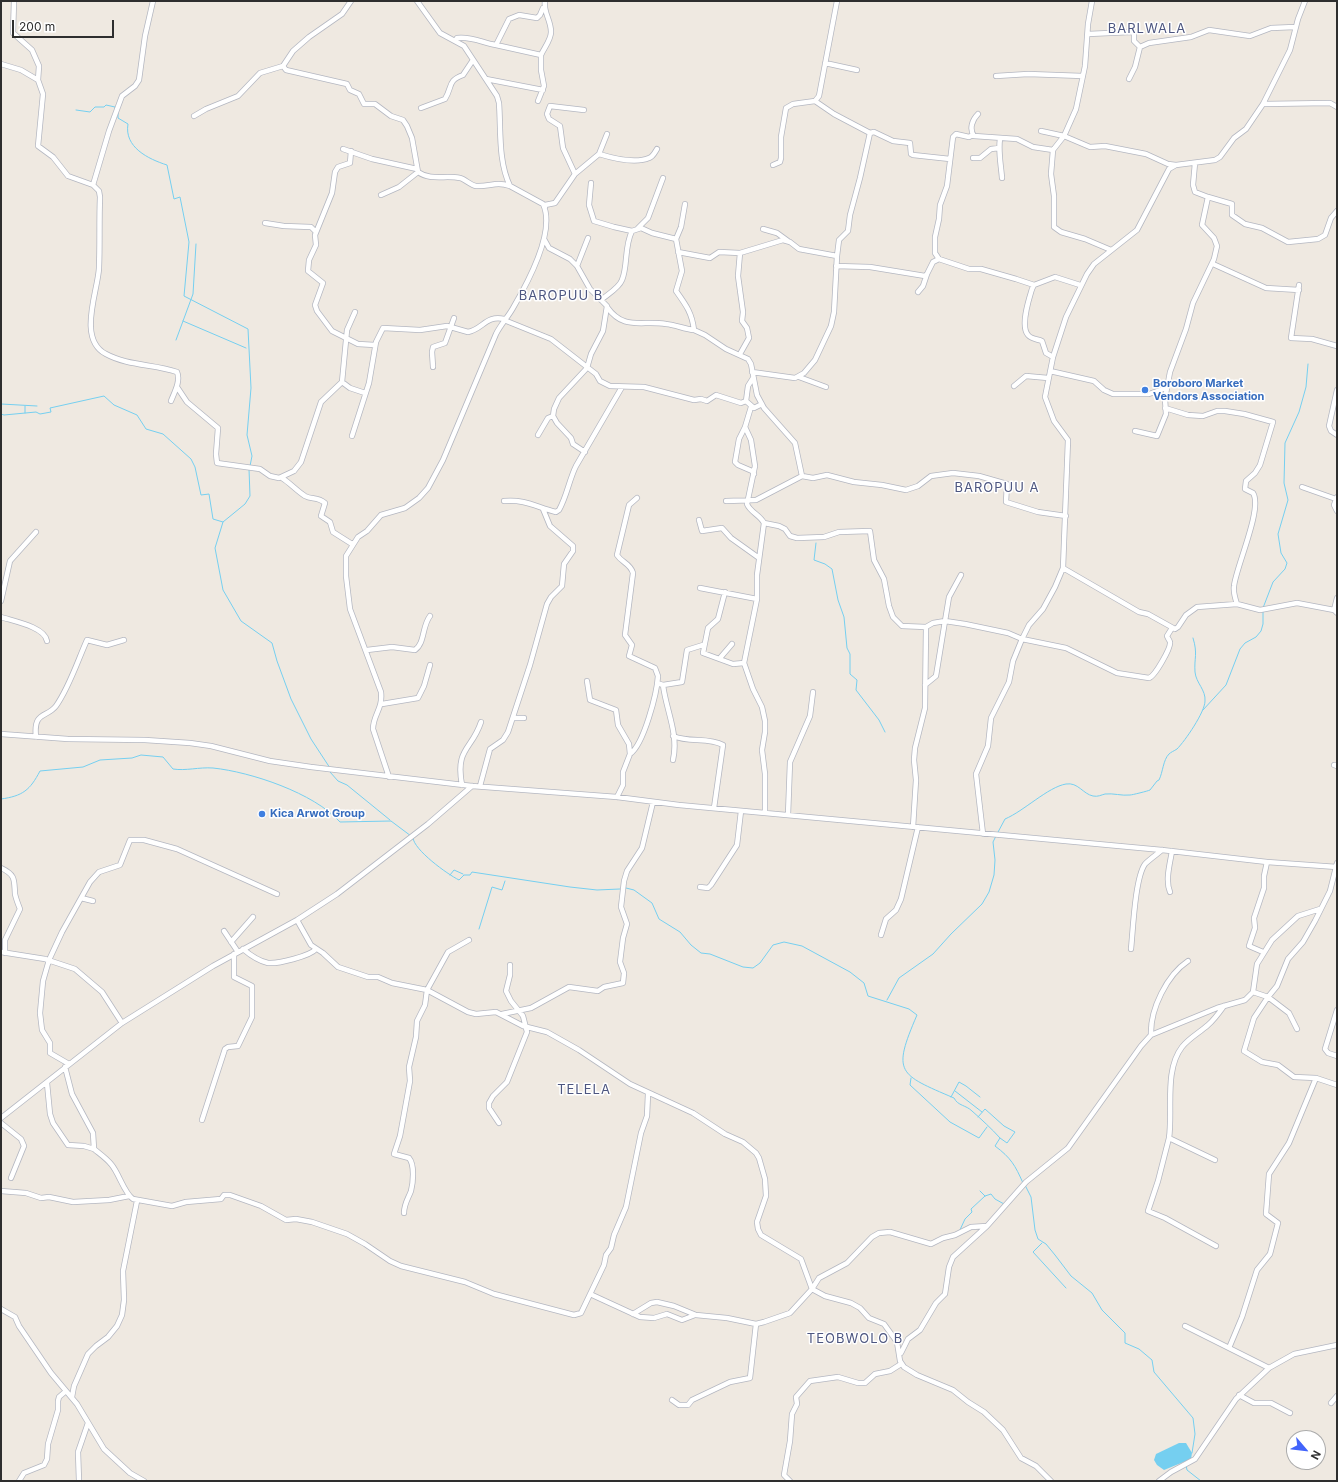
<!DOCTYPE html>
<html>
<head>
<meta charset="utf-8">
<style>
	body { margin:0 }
	#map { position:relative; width:1338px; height:1482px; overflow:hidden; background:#efe9e1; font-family:Inter,sans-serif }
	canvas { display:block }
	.frame { position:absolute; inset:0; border:2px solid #2e2e2e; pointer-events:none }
	.north { position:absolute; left:1286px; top:1430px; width:40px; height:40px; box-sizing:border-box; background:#fff; border:1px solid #ababab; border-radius:50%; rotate:118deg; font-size:11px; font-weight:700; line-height:16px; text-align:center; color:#2e2e2e }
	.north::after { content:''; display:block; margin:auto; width:14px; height:18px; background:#4264fb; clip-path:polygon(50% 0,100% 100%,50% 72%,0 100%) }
	.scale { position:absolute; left:12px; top:20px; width:102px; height:18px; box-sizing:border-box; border:2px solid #2e2e2e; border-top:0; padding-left:5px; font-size:12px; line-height:14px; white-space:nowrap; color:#2e2e2e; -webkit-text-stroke:3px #fff; paint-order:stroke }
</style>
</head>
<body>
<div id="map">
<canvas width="1338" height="1482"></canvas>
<div class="frame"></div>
<div class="north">N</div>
<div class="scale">200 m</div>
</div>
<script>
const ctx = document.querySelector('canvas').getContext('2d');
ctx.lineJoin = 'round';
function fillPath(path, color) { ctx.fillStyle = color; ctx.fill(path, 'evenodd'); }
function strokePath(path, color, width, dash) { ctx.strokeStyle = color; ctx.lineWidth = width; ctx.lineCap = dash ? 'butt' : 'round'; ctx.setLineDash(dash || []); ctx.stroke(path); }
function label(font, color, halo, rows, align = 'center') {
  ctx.font = font + ' Inter,sans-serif'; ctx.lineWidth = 3; ctx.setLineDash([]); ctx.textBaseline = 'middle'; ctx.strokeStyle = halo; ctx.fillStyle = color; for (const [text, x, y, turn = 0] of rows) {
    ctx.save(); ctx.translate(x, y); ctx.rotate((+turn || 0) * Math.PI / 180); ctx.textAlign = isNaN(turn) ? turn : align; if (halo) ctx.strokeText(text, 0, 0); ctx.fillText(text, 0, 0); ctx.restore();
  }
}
fillPath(new Path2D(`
	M1179,1443H1186L1192,1453L1191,1459L1164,1470L1157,1465L1154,1460L1156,1454Z`), '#75cff0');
strokePath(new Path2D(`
	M76,110L90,112L95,107H104L106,105L115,107V110
	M118,113V118L128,124C124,147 148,159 167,165L174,199L180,197L189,242L184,296L248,329L251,388L247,435L252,456L250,466
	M183,321L246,348
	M176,340L193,294L196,244
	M1,404L37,406
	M25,413V406
	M1,414L4,415L36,412L40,414L51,412L50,408L104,396L114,405L137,415L146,429L163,434L191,459L195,467L201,495L209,494L213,519L223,522L215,548L223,590L241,621L272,643L277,661L291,699L311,739L330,768
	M223,522L245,504L250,496L249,469
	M816,543L814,560L825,564L832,569L838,600L844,617L847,648L850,654V674L857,680L856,690L879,720L885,732
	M1263,608L1273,582L1285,569L1287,563L1281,553L1278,534L1288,500L1284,483L1285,443L1299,412L1306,387L1308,364
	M1203,710L1226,685L1240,649L1245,643L1256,637L1261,631L1263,624V612
	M330,772L338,781L347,785L390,820
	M1,799C23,796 30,790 40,771L83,767L100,760L132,758L141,755L163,757L173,769C186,771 199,767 213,768C251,772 314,793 340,822L391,821L411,836
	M997,834L1005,819C1024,811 1048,787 1066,784C1078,782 1083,794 1093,796C1098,797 1101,795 1105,794C1113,793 1122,796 1130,795C1132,795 1148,791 1150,790L1157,781L1159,780C1163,772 1163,760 1169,754C1171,752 1174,751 1177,749C1185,741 1205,712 1205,701C1206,690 1196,683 1195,672C1194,658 1198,654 1193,638
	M413,838C414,850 447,874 459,880L464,875H470L472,872L570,887L597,890L620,889
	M450,875L454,870L463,874
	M626,888L634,890L652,903L659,919L680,932L691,945L701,953L710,954L743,967L753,968L760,963L773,945L784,942L802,946L850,972L864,983L868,996L909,1009L917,1015C892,1073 898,1074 954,1098C958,1106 966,1105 972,1111C981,1119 992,1129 1000,1138L995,1146C1011,1158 1015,1165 1023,1183
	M479,929L492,887L502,890L505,881
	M887,1000L899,978L933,954L951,934L982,904L989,892L994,875L995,860L993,842L996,836
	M911,1078L910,1085L950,1122L979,1138L987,1127
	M955,1091L982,1112
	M951,1097L959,1082L966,1086L980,1097
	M978,1117L985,1109L1004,1126L1015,1132L1007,1143L1000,1138
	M1025,1185L1031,1197L1035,1230L1038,1239L1046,1244L1055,1255L1071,1276L1092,1293L1102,1310L1125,1333V1343L1139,1349L1152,1360L1154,1372L1193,1418L1195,1434L1192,1453
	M980,1191L985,1196
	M959,1232L965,1219L972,1212L971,1209L985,1196L991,1194L995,1199L1004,1204
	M1042,1243L1033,1252L1066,1288
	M1186,1465L1187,1470L1201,1481`), '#75cff0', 1);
const minor = new Path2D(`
	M14,1L13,33L32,50L39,66L38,80L43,94L38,146L53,157L68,176L93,185L99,191L100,197C99,221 100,244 99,268C98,291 77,339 106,354C128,366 154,364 177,372C181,381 174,393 171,401
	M1088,34L1132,32L1134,34V41L1140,47
	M455,41L457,38C471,36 483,43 496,45L509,19L519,15L537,18L540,15L543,8
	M496,45L541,55V70L544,86L538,101
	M541,55C544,48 551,40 551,32C551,20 543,12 545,1
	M825,63L857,70
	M1,64L21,70L38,80
	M283,66L286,70L347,84L350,90L359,94L364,104H375L391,116L403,120L407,126L412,138L418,172C431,181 445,175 460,178C465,179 470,185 476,186C490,187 495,181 510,186
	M996,76L1028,74L1083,76
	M486,79L543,90
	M1129,79L1135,67L1140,47L1149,43L1191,37L1209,30L1250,36L1271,28L1295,27
	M815,101L834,114L870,133L860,178L850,215L848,231L839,240L837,256
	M1263,104L1330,103L1337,107
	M421,108L445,99C453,86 447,81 463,75L473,60
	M978,114C972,120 969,129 974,136L1017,139L1033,147L1053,150L1064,136L1076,109L1085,66L1088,24L1092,1
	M194,116L206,109L238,96L260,73L283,66L293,51L309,37L342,14L351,1
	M1041,131L1064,136L1090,147L1105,146L1146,154L1168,164L1176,165
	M870,133L874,132L893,141L910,143L911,154L913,155L950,159
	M1000,139C998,151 1001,165 1002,178
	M343,149L372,159L417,169
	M1053,150L1051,174L1054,196V227L1061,232L1085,239L1111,250
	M351,151L350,163L338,167L335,172L332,193L315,235L316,245L309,260L308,271L323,283L315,305L317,311L332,331L358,344L375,345
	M599,154C612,158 635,164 649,158C653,157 655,152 657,149
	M973,158H980L991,149L999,148
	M773,165L780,162L781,158V137L786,108L793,104L815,101L819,96L837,1
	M575,174L563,148L560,126L549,119L547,114L550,106L584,110
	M591,183L589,205L594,221L614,227L632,231
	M93,185L109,131L122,96L135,86L139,80L145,36L153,1
	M381,195L399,187L418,172
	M1208,197L1232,204V215L1245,224L1262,228L1288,242L1318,239L1325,235L1331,218L1337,211
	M685,204L681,227L676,239L682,271L676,291C686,305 692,313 694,330L705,335L726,349L748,359L751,364L757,395L764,408L795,443L802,476
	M545,207V205L555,203L575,174L599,154L607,134
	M265,223L284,226L311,227L316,232
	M638,228L648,218L663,178
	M763,229L777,233L788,241
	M544,239L549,248L570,259L577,266L590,289L607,306L603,331L591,354L587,368L559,398L554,409L553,416L557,423L571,438L573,444L585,452
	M678,252L710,258L719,252L740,253L783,240L790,242L799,249L837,256L834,312L831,326L815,360L804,373L795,378L752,372
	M740,253L738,276L743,312L742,321L747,328L749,338L740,354
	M939,259L935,253V237L939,219L940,205L947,186L953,137L956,134L969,137L973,135
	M1213,264L1266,288L1299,290
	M577,266L588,238
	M836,266L870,267L925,276L927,274L933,262L939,259L969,269H981L1016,279L1034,285
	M1299,285L1291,338L1312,339L1337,346
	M918,292L923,286L927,274
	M601,300C608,294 619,288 622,280C628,266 624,247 632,231L641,228L652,233L676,239
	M607,307C624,331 641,320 666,324C676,325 684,329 694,330
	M504,320L551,339L596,374L600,381L610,386L644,387L694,400L701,399L707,401L716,395L741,403L746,401
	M1053,357L1046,353L1042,341C1037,339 1031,339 1028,335C1020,326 1029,299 1032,289L1034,285L1055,277L1080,285
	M433,367L432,352L433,347L445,343L454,318
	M1050,371L1094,381L1104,390L1113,394H1149L1166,388
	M799,377L826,387
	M753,378L748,386L746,401L754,408L762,404
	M342,382L350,388L365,393
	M1014,386L1026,376L1048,378
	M177,387L187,402L218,428L216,454L217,463L260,469L270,476L279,478L294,471L301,462L321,402L342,382L347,330L355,312
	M1337,390L1329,426L1331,431L1337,435
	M751,407L745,427L751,440L755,466L747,504C750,512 760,515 764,523L757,575V599L744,663L753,689L762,707L765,721V732L762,750L765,774V812
	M1165,408L1188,415L1203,416L1217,411H1225L1244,414L1273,422L1260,465L1255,473L1246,481L1245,489L1253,493C1263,508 1236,567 1234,586C1233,592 1235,598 1237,604
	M745,427L739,439L735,462L738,465L752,471L754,474
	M1135,431L1157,436L1166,414L1165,399L1170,372L1186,329L1193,303L1214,259L1217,246L1214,238L1202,225L1208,197L1195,192L1193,185L1195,163
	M538,435L548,418L553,416
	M352,436L369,383L376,342L383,328L420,330L447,326L468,332C483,329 486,315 504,319
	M282,478C290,483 297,491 305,496C312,500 317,496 325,503L321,516L330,522L333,532L352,544
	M1302,487L1336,499
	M1337,497L1334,505L1337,511
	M504,501C525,499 536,507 556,512L559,510C567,496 569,480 576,466L622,387
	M726,501L756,500L802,476L813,478L827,475L854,482L882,485L906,490L918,486L931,476L953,473L979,476L1007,484L1006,502L1038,512L1066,516
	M699,520L702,531L722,528L731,538L759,558
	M764,523L779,526L785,529L790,536L797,538L824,537L839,532L870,531L874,560L884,579L889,606L893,617L902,626L926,627L933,623L945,621L949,597L961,575
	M1063,568L1139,612L1148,614L1175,629L1178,627L1186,615L1197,607L1237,604L1260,610L1297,603L1334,610L1337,613
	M700,588L757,599
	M725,592L718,619L708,628L703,653L733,664L744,663
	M1,601L10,561L36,532
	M1334,610L1337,598
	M1,617C13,621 45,627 47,641
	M367,650L392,647L415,650C425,643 422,626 430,616
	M720,658L732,644
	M587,681L590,700L616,710L618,725L629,744L630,754L623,772V785L617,797
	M660,684L663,685L682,682L687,650L703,645
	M663,685C666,710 679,734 673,760
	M925,685L936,676L945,621L965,624L1008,633L1022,639L1066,648L1117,673L1149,678C1155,676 1171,648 1170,642C1170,641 1167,637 1167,636L1172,628
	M382,704L418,698L424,686L430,665
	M513,718H524
	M1,734L68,739L145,740L190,743L211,746L270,761L311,767L472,786L617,797L679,805L1162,850L1267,862L1337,867
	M673,736C689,743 708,737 723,745L714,808
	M36,737C33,711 47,718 56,706C69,688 78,660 87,640L107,645L124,640
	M630,754C644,744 657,693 658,676L655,668L629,656L632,645L625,635L633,573C630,563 622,563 617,555L629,505L637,498
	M1334,765L1337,766
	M389,777L373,729C373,715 383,709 381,692L350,609L346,576V556L358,537L367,531L381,515L405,508L419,498L428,488L443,460L496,334C501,324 508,317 513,308C527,284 556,231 543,204L510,186C498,161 501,130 499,103L497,96L464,46L440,33L417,1
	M462,785C455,748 472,750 481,722
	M480,786L490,749L503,740L508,732L530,665L547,604L551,597L562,586L564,564L573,551V546L550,526L543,509
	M788,815L790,762L810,716L813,692
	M913,827L916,780L914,760L915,748L925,708L926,627
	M983,834L976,774L988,746L991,718L1009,682L1013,661L1022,639L1029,625L1043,609L1055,587L1063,568L1068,440L1054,421L1045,397L1053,357L1066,317L1087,274L1094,264L1137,230L1169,169L1176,165L1215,160L1220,157L1234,138L1246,129L1263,104L1290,50L1298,19L1305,1
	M1,868C16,875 14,880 15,894C16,899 18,904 20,909L5,940V953
	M700,887L708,888L711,885L737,845L741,811
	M1170,892C1165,880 1170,864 1172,851
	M81,898L93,901
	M297,920L311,945L323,953L338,967L368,977H378L392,983L427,990L468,1012L476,1014L496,1012L523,1026L547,1032L579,1050L630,1084L693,1113L725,1134L743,1142L756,1153L759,1158L765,1179L766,1196L757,1222L758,1229L761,1235L801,1259L812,1289L825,1296L851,1303L860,1308L869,1318L884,1324L897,1342L900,1361L904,1367L917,1375L953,1390L968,1402L984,1412L1003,1430L1021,1458L1036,1466L1051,1481
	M224,931L238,952
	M881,935L886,919L896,910L901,899L918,827
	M231,942L253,917
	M243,949C250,955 259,961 268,963C278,964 310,956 316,949
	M1131,949C1133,930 1135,878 1145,864C1150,859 1156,855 1162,850
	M1,952L45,959L75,969L102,992L122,1023
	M1263,952L1249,946L1255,928L1254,918L1264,888V876L1267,862
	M1253,992L1257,964L1272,940L1298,916L1320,909
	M1337,1010L1325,1049L1328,1053L1337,1056
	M502,1014L531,1008L569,987L598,991L604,987L623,983L624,973L620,962L623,938L627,924L621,907L624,881L627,871L642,848L653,802
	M1297,1029L1289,1013L1268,997L1254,1018L1244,1051L1262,1062L1278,1065L1294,1077L1316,1078
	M1151,1035C1150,1009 1167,975 1188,961
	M69,1064L50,1053V1043L42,1030L40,1013L43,981L49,960L62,932L90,882L99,872L120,865L130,840H144L177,849L277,894
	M65,1067L72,1094L93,1133L94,1149C100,1154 106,1158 111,1164C119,1173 124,1193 133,1199L172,1206L186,1202L221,1199L224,1195H230L261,1206L286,1220L296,1219L312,1222L347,1234L365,1244L390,1261L401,1266L465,1282L494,1294L574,1315L581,1313L604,1265L606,1255L611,1248L614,1235L626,1207L641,1133L647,1116L648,1094
	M47,1083L50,1114L53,1123L68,1145L84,1146L94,1149
	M1,1118L122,1023L213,966L297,920L337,894L428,824L472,786
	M202,1120L225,1049L228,1047L238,1046L252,1017V986L234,977V954
	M1,1123L21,1139L24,1146L11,1178
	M499,1123L489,1108V1103L493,1096L507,1082L527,1032L523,1016L511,1001L506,991L510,975V965
	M1169,1138L1158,1181L1148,1211L1165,1218L1216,1246
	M1215,1160L1169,1138C1173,1111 1164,1070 1182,1047C1189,1038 1199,1033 1208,1025C1214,1020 1219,1013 1224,1006
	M1,1191L26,1193L41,1198L49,1197L73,1202L109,1200L129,1196
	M404,1213C404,1204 408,1199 411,1191C413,1183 415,1165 409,1158L394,1154L400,1136L410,1081L409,1067L416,1037L417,1021L425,1005L427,990L448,952L469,940
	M590,1294L640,1317L654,1318L667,1314L682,1320L695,1315
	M1,1309L15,1317L19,1326L51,1373L77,1404L104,1449L130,1473L144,1481
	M633,1314L651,1303L657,1302L674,1306L696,1315L727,1318L756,1324L764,1322L790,1313L812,1289L819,1278L847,1263L872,1237L879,1233L890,1232L931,1244L943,1238L955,1235L971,1227L987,1226L1026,1182L1068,1148L1141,1046L1151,1035L1217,1008L1245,1000L1253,992L1268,997L1277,986L1288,959L1303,942L1315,921L1330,891L1337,863
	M1185,1326L1269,1368
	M1229,1348L1242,1317L1257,1270L1270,1254L1278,1223L1266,1214L1269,1174L1289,1143L1316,1078L1337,1085
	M901,1353L908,1339L920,1330L936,1303L945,1294L949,1267L953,1257L987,1226
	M1239,1395L1254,1403H1271L1290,1413
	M72,1397L74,1386L88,1354L96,1346L108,1337L117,1326L122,1315L124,1300L123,1271L137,1201
	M672,1400L679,1405H688L692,1400L730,1382L750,1378L756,1324
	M1331,1403L1337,1396
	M19,1481L24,1473L44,1465L47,1459L48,1444L58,1410V1401L59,1397L66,1391
	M79,1481L78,1452L88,1423
	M790,1481L784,1475L790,1441L792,1414L797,1404L796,1397L810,1381L838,1377L858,1383H865L875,1374L890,1371L901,1364
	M1159,1481L1171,1472L1195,1459L1236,1399L1269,1368L1294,1354L1337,1345`);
strokePath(minor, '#b4b7c1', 6);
strokePath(minor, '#fff', 4.5);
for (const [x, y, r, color] of [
	[1145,390,4,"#3f7fe0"],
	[262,814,4,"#3f7fe0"]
]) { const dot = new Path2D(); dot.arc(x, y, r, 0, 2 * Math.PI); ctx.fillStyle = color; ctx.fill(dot); strokePath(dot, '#fff', 1.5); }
label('bold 11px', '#366cbe', '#fff', [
	["Boroboro Market",1153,384],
	["Vendors Association",1153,397],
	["Kica Arwot Group",270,814]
], 'left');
ctx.letterSpacing = '1px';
label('13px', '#4d5680', '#fff', [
	["BARLWALA",1147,29],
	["BAROPUU B",561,296],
	["BAROPUU A",997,488],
	["TELELA",584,1090],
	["TEOBWOLO B",855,1339]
]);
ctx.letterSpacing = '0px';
</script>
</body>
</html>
